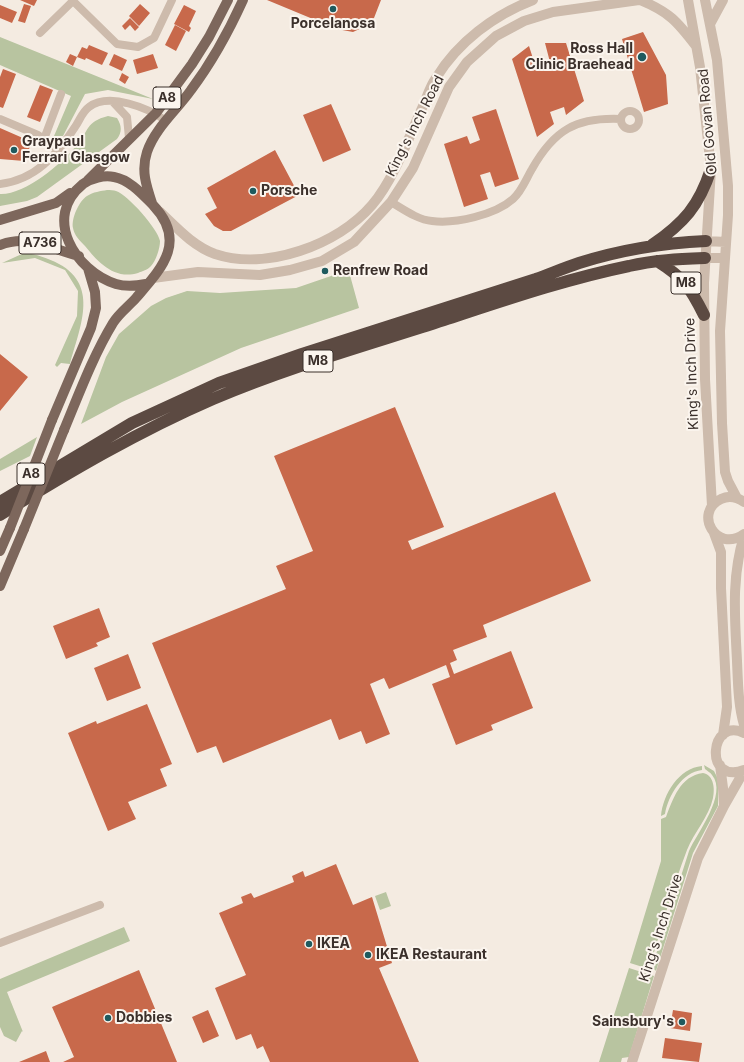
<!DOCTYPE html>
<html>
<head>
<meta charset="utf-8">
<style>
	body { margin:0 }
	canvas { display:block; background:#f4ebe1 }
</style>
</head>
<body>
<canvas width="744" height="1062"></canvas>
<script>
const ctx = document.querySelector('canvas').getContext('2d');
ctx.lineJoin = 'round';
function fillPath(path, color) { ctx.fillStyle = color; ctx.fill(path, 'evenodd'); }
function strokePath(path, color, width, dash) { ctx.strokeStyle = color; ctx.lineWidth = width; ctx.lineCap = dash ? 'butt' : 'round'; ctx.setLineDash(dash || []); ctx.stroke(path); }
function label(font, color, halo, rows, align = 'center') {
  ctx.font = font + ' Inter,sans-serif'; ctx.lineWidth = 4; ctx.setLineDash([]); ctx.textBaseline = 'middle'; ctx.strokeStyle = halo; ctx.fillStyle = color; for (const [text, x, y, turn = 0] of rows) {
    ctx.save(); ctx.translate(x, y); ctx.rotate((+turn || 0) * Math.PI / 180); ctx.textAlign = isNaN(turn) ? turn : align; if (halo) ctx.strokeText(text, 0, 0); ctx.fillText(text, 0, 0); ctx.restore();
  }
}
fillPath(new Path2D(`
	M0,37L153,99L108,90L85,94L63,136H54L71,96L0,65Z
	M108,116L117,118C122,126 122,132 117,139L37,197L27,201L0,206V194C25,195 61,164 76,146C90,130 85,122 108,116Z
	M107,190C110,190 114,190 116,191C128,195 158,229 160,241C160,248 156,261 151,266C148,270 142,271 138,273C114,280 98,262 85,246C80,241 74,235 73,228C71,219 79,201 87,196C93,192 101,191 107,190Z
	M24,253C36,254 48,258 59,264C100,286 79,329 70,364L61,363L57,367L55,365L77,316L78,291L65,270L35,258L2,263Z
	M348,268L359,308L241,348L122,402L81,424L106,357L119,334L151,306L166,298L187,291L220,293L296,288L331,276Z
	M37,437L30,456L0,471V459Z
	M704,765L714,771L718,779V806L693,853L656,971L652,967L689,851C697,833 728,794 712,775C710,772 707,771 705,769Z
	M702,766V770C682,772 668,796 665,814L661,816C663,794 679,768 702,766Z
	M703,773C714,775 715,789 713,798C709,817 694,832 687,850C672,889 661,930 649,969L630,963L661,861V819L666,817C673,799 680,776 703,773Z
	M386,892L391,906L380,910L375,896Z
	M124,927L130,941L7,992L23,1032L22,1031L16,1042L4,1036L0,1027V979Z
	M629,968L654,976L629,1057L622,1058L621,1062H599Z`), '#b8c4a0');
fillPath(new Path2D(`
	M20,0H37L34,6Z
	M267,0H381L374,18L368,25L353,32L337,29Z
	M24,4L31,6L25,23L18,21Z
	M140,4L150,13L139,26L129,16Z
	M0,5L17,12L12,23L0,18Z
	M184,5L196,11L189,26L191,28L189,32L174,24Z
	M130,18L139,27L135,31L130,25L125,30L122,26Z
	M175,25L186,31L176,51L165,45Z
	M643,32L666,75L668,104L644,112L622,39Z
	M545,43H566L584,101L566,115L564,107L550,112L554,124L537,137L512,59L529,46L537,71L551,66Z
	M89,45L108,53L102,65L86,58L85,60L77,57L82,47L87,49Z
	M70,54L77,57L73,66L66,62Z
	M114,54L127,60L122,71L109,65Z
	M153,54L158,68L137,74L133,60Z
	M3,69L16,74L3,108L0,107V77Z
	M122,73L129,77L125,84L119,80Z
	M40,85L53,90L40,122L27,117Z
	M331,104L351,150L323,162L303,115Z
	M496,109L519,179L495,187L490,172L480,175L488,199L464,207L444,144L467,136L470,144L480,140L472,117Z
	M0,128L32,142L24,161L0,159Z
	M275,150L299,195L231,231H223L214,226L205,214L217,208L207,188Z
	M0,354L28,377L0,411Z
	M395,407L444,527L408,541L412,550L555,492L591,581L483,625L487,637L453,650L457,660L450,663L454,674L511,651L533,708L491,725L493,730L456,745L432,684L450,677L446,665L389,689L384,678L370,684L390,734L366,744L361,731L339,740L331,719L223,763L216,746L197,753L152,643L286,589L276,566L313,551L274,456Z
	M99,608L110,637L96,643L98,646L66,659L53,626Z
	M128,654L141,688L107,701L94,668Z
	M147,704L172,764L160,769L167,786L128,802L136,819L108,831L68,733L96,721L97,724Z
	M336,864L353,905L372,897L392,963L379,968L419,1062H270L263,1046L257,1049L251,1034L236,1040L215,988L246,975L219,913L243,903L241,897L251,893L254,898L294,882L292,876L303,871L305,877Z
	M139,970L177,1062H63L74,1057L52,1007Z
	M208,1010L219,1036L203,1043L192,1017Z
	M673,1010L692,1013L690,1031L670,1028Z
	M665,1038L702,1043L699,1062L662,1058Z
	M46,1051L50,1062H19Z`), '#c8694b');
strokePath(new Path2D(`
	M72,0L117,44L138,47L154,38L172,0
	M40,33L73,1
	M113,102L127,117L129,138
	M621 120a9 9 0 1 1 18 0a9 9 0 1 1-18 0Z
	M0,119L38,135L59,150
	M44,139L61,94
	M0,184C35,180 57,155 75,127C80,120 82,112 89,107C109,92 149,108 166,121
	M391,202C403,209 418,220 432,221C455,224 495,215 513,199C522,191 526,179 532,169C554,130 576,117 621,119
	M0,943L100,905`), '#cdbbac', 8);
strokePath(new Path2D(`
	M640,0C669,12 677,21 696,46
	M688,0L700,67L711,169L704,283L705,379L712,506
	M705,0L717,60L728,186V215L720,331L722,423L725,472L728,481L737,498
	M710,24L723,0
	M160,212C177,228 193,246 215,254C266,271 338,245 372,205C394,179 409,137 423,106C427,97 430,86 436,78C458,42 494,15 533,0
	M706,241L726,242
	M705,258H725
	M153,278L198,272L260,275L290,270L322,261L354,242L391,202L413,168L449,87L467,62L496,36L524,21L553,12L639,0
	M744,502C737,497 729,495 721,499C693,512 716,554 744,534
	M714,533L721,552V588L727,707L723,735
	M744,536C731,578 735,618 737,661C738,682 738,704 744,725
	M744,733C710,716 703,785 744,770
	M720,765L723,788L724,806
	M632,1062L698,858L724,806L744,771`), '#cdbbac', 10);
strokePath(new Path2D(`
	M88,180L156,113L192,64L209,37L228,0
	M152,203C146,185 141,170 147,152C155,128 177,110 191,90C212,62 229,31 243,0
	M0,220L56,203L70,193
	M0,245C29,234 51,249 79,256
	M52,420L91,328L96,308L95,292L88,268
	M64,430C79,394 93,356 113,323C119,313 128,307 136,298C161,269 188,242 153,205C142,194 130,180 114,177C104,175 91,178 83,184C42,217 75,271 116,284C126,287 136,286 146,284
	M0,551L10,528
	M0,586L24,529`), '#7d675c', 10);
strokePath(new Path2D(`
	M652,245C684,223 699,206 711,169
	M657,261C684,278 690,287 704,315
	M0,502L132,423L219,383L302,354L536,279C550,274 564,268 579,263C620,250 663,243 706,241
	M0,515C69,472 139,431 213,399C288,367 367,345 444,320C505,300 566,279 629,266C654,260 680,259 705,258`), '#5c4a42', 12);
strokePath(new Path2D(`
	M10,528L52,420
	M24,529L64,430`), '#7d675c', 10);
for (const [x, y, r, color] of [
	[333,9,4,"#1f5a5e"],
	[642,57,5,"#1f5a5e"],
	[14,150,4,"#1f5a5e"],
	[253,191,4,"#1f5a5e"],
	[325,271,4,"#1f5a5e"],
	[309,944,4,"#1f5a5e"],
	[368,955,4,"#1f5a5e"],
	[108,1018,4,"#1f5a5e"],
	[682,1022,4,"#1f5a5e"]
]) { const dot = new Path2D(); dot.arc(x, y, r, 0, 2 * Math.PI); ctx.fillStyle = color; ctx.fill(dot); strokePath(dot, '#fbf5ee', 1.5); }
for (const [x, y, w] of [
	[167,98,28],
	[40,243,42],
	[686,283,30],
	[318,361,30],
	[31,474,28]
]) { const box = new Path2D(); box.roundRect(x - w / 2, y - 11, w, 22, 3); ctx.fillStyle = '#fbf5ee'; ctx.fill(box); strokePath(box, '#3b302b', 1); }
label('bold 13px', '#3b302b', null, [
	["A8",167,98],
	["A736",40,243],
	["M8",686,283],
	["M8",318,361],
	["A8",31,474]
]);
label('bold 14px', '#3b302b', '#fbf5ee', [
	["Porcelanosa",333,24,"center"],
	["Ross Hall",633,49,"right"],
	["Clinic Braehead",633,65,"right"],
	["Graypaul",22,142],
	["Ferrari Glasgow",22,158],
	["Porsche",261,191],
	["Renfrew Road",333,271],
	["IKEA",317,944],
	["IKEA Restaurant",376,955],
	["Dobbies",116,1018],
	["Sainsbury's",674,1022,"right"]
], 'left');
label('14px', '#3b302b', '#fbf5ee', [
	["Old Govan Road",708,122,-95],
	["King's Inch Road",415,126,-63],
	["King's Inch Drive",692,374,-92],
	["King's Inch Drive",661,928,-72]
]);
</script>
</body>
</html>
